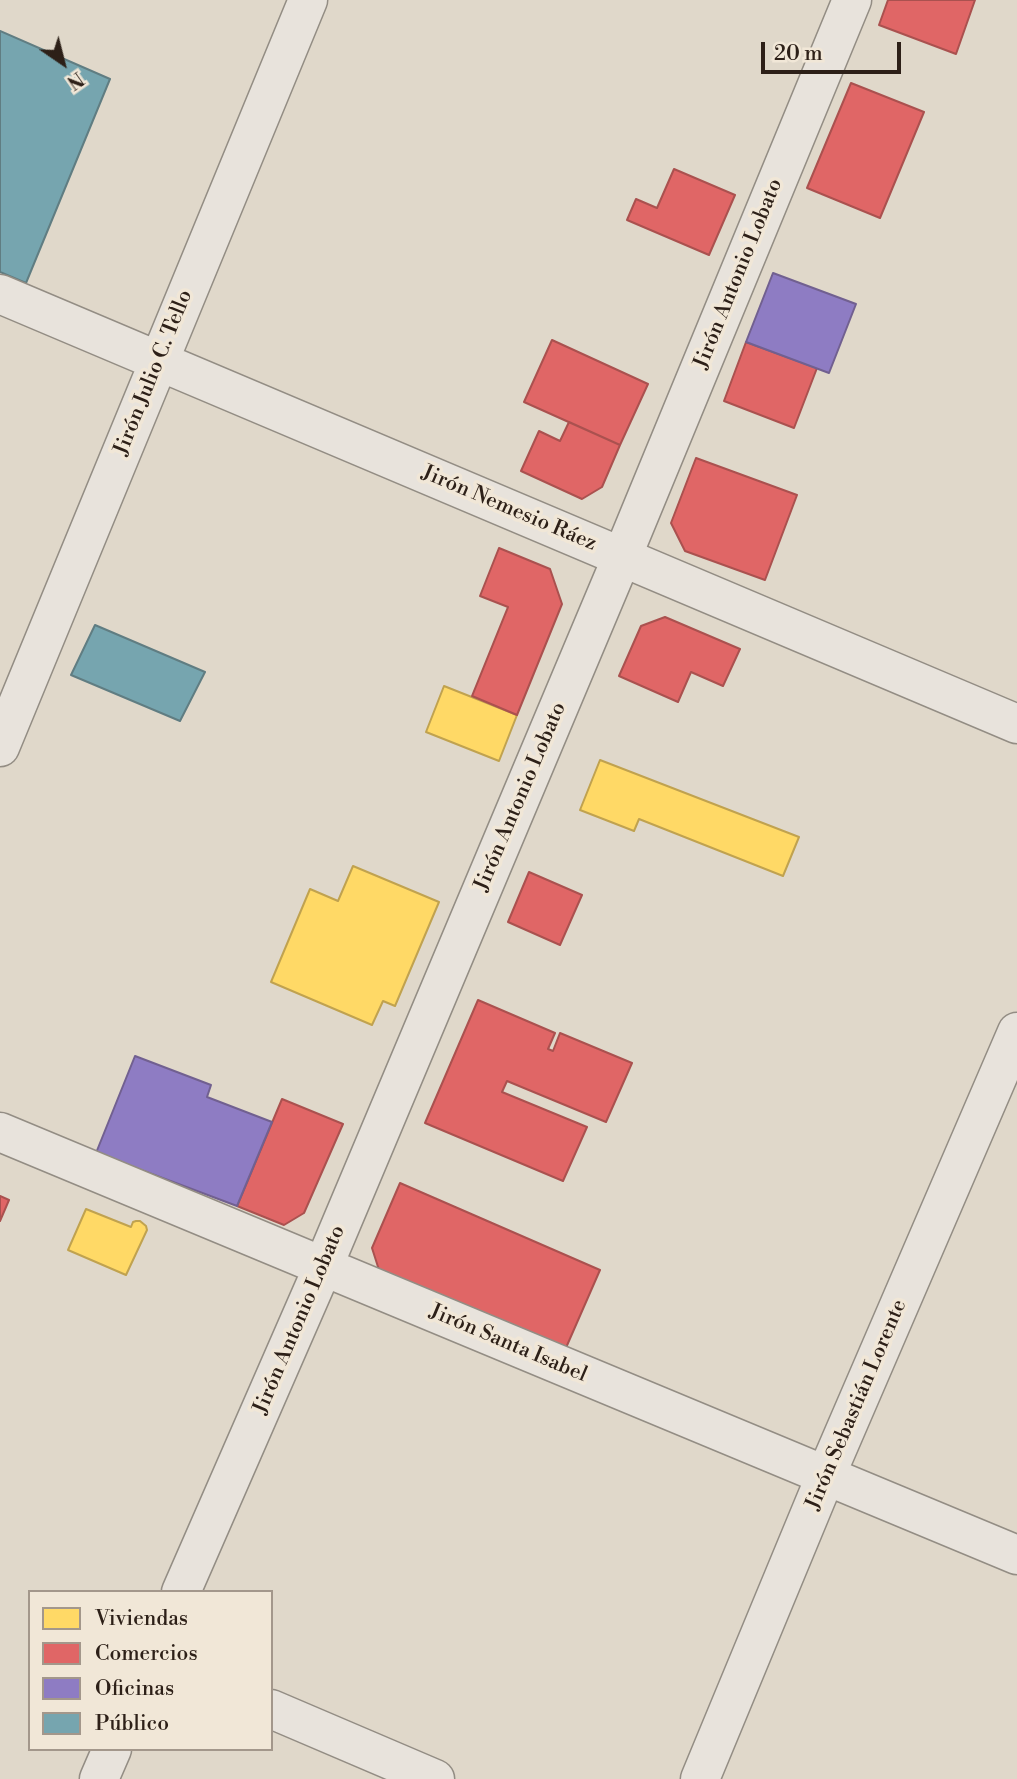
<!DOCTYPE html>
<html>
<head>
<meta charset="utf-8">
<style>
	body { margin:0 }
	#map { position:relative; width:1017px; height:1779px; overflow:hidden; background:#e0d8ca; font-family:"Libre Bodoni",serif }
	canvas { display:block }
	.legend { position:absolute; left:28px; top:1590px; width:245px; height:161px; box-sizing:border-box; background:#f1e7d7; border:2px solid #a3978b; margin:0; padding:9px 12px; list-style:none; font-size:21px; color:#2d2018 }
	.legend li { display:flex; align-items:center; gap:14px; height:35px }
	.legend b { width:35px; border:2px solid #a3978b }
	.north { position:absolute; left:28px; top:28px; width:70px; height:70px; -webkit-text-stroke:5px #f1e7d7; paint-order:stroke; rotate:145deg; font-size:19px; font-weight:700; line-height:28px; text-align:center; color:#2d2018 }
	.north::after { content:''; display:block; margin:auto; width:24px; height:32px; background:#2d2018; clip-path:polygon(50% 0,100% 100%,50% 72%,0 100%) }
	.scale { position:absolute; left:761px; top:42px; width:140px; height:32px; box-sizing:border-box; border:4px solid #2d2018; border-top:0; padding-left:9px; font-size:21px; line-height:24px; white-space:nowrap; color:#2d2018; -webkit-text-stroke:5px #f1e7d7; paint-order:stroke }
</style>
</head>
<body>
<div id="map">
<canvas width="1017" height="1779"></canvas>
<ul class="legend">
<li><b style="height:19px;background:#ffd966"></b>Viviendas</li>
<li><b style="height:19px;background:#e06666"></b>Comercios</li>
<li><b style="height:19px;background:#8e7cc3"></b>Oficinas</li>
<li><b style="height:19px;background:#76a5af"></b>Público</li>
</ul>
<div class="north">N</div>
<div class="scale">20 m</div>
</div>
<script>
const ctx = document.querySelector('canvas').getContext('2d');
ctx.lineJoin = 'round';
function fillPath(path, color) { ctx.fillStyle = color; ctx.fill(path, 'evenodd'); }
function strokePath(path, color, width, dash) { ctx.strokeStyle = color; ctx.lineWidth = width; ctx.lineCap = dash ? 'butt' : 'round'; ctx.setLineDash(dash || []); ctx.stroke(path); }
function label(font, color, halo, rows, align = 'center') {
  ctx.font = font + ' "Libre Bodoni",serif'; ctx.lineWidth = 7; ctx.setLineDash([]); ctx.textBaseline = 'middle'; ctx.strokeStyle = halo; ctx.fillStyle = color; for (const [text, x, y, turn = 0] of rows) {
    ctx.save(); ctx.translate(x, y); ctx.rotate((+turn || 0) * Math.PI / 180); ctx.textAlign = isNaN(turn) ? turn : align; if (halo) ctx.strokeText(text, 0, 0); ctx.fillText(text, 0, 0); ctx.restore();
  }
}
const homes = new Path2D(`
	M444,686L517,715L499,761L426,732Z
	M600,760L799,837L783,876L639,819L634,831L580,810Z
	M353,866L439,902L395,1006L383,1001L372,1025L271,982L310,889L338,901Z
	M86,1209L131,1227L133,1222L136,1221H140L146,1226L147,1230L126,1275L68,1250Z`);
fillPath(homes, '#ffd966');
strokePath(homes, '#c0a24f', 2);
const shops = new Path2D(`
	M888,0H975L956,54L879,25Z
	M851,83L924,112L880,218L807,188Z
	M674,169L735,195L709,255L627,220L636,199L657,208Z
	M552,340L648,384L620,445L524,402Z
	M746,342L817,368L794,428L724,401Z
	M569,422L620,445L602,487L582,499L521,471L539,431L560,441Z
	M696,458L797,495L765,580L685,551L671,523Z
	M499,548L550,569L562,604L517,715L472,696L508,607L480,596Z
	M665,617L740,649L723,686L691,672L678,702L619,676L641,626Z
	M529,872L582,895L560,945L508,922Z
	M478,1000L555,1033L548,1049L553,1051L560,1033L632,1063L606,1122L507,1081L502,1092L587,1127L563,1181L425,1123Z
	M282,1099L343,1124L304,1213L284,1225L237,1206Z
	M400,1183L600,1270L565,1350L379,1270L372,1248Z
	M0,1196L9,1200L0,1221Z`);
fillPath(shops, '#e06666');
strokePath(shops, '#aa514f', 2);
const offices = new Path2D(`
	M773,273L856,304L829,373L746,342Z
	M135,1056L211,1085L207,1097L272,1122L237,1206L96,1153Z`);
fillPath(offices, '#8e7cc3');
strokePath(offices, '#716090', 2);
const public = new Path2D(`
	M0,31L110,79L26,283L0,272Z
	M95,625L205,672L180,721L71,675Z`);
fillPath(public, '#76a5af');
strokePath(public, '#607d82', 2);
const minor = new Path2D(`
	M0,294L1017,724
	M0,747L308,0
	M0,1132L1017,1555
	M181,1592L323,1267L622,557L852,0
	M271,1709L435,1779
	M99,1779L112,1749
	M700,1779L826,1475L1017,1032`);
strokePath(minor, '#938d84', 41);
strokePath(minor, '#e8e3dc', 38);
label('21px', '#2d2018', '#f1e7d7', [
	["Jirón Antonio Lobato",739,274,-68],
	["Jirón Julio C. Tello",154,373,-68],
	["Jirón Nemesio Ráez",509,509,23],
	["Jirón Antonio Lobato",521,797,-67],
	["Jirón Antonio Lobato",300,1320,-67],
	["Jirón Santa Isabel",508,1344,23],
	["Jirón Sebastián Lorente",857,1405,-67]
]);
</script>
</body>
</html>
